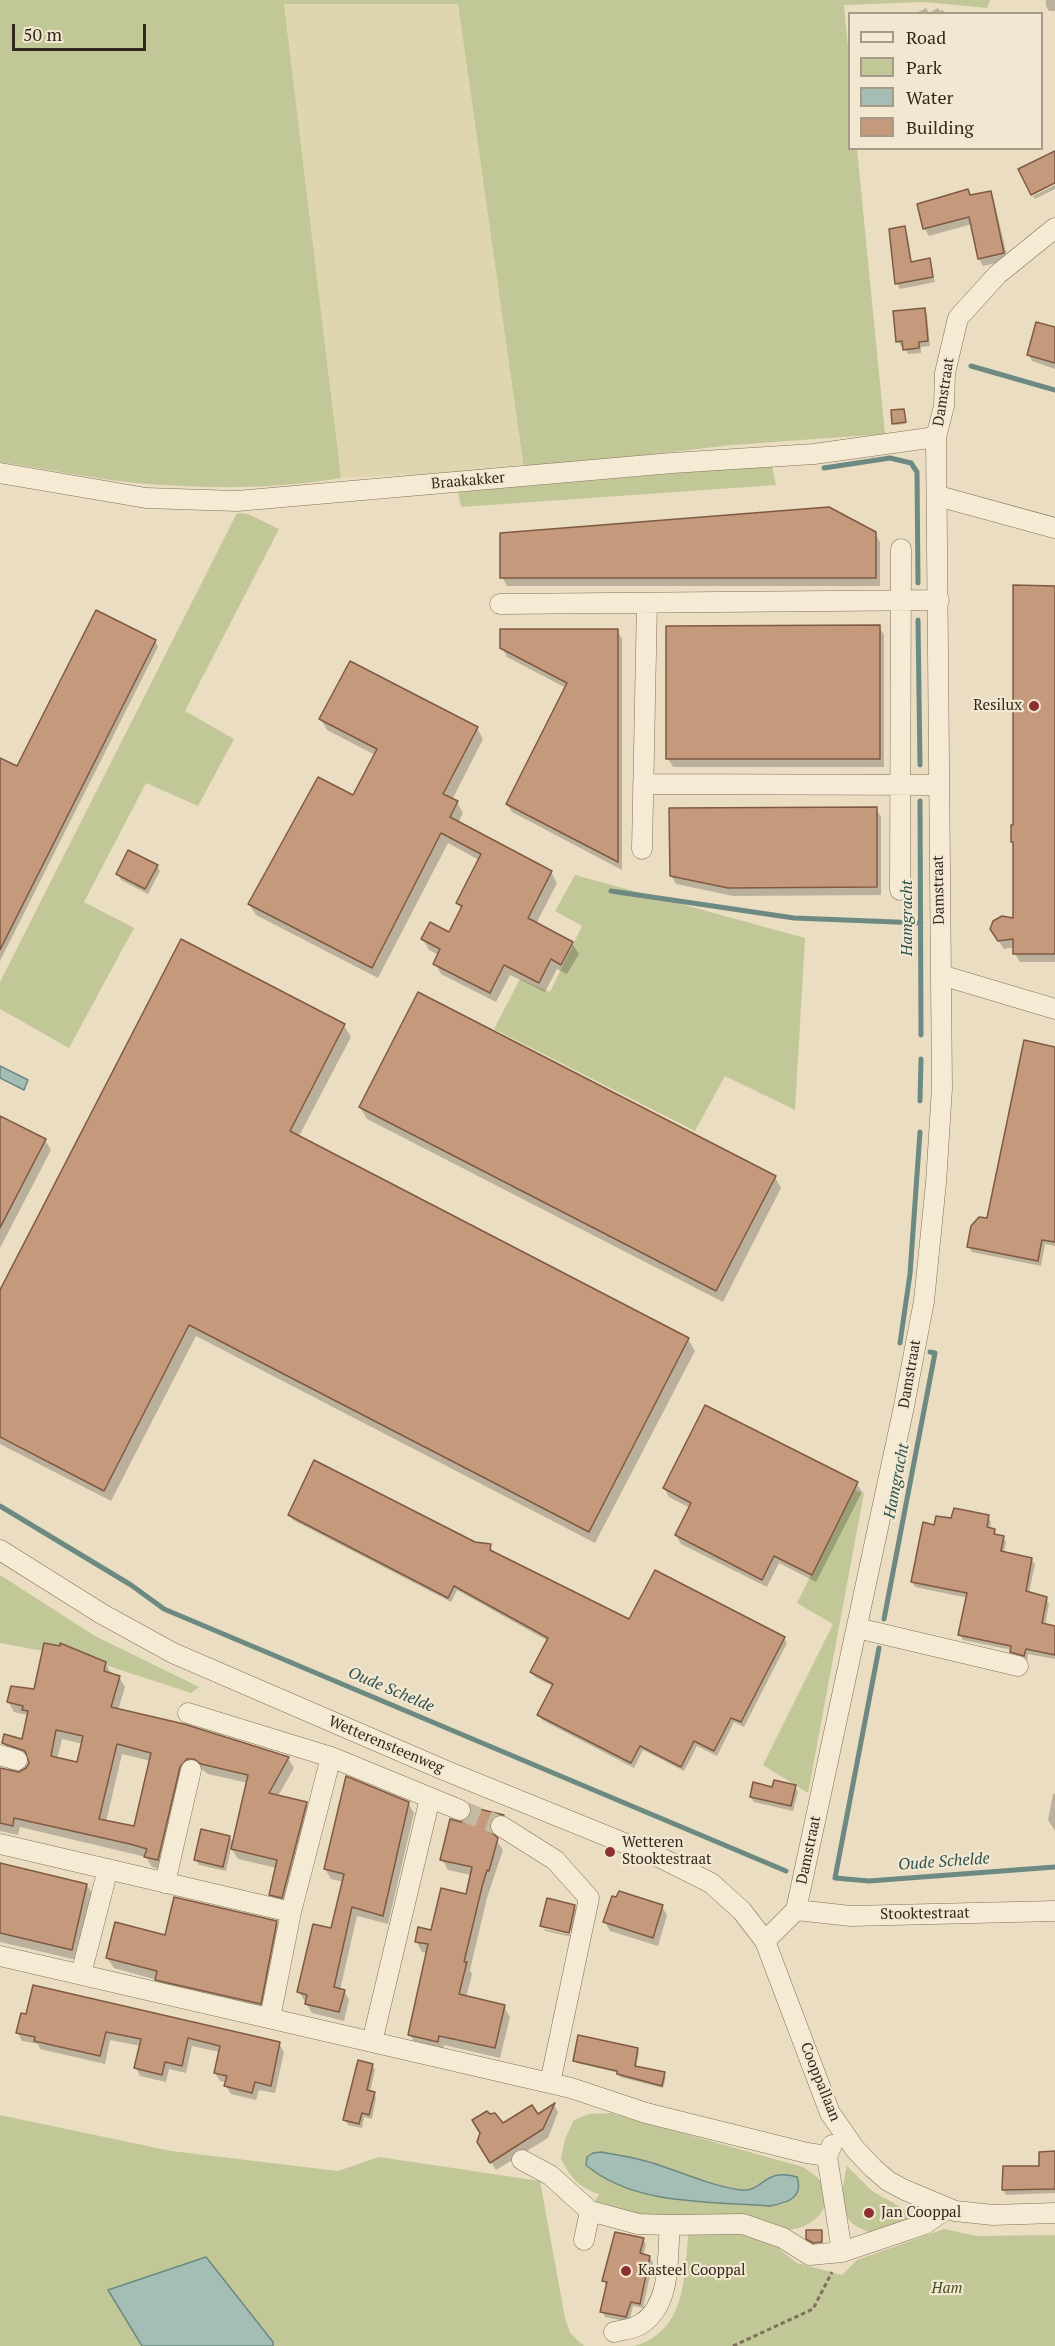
<!DOCTYPE html>
<html>
<head>
<meta charset="utf-8">
<style>
	body { margin:0 }
	#map { position:relative; width:1055px; height:2346px; overflow:hidden; background:#eaddc2; font-family:"PT Serif",serif }
	canvas { display:block }
	.legend { position:absolute; left:848px; top:12px; width:195px; height:138px; box-sizing:border-box; background:#f2e8d1; border:2px solid #a69b89; margin:0; padding:8px 10px; list-style:none; font-size:18px; color:#33281e }
	.legend li { display:flex; align-items:center; gap:12px; height:30px }
	.legend b { width:30px; border:2px solid #a69b89 }
	.scale { position:absolute; left:12px; top:24px; width:134px; height:27px; box-sizing:border-box; border:3px solid #33281e; border-top:0; padding-left:8px; font-size:18px; line-height:21px; white-space:nowrap; color:#33281e; -webkit-text-stroke:4px #f2e8d1; paint-order:stroke }
</style>
</head>
<body>
<div id="map">
<canvas width="1055" height="2346"></canvas>
<ul class="legend">
<li><b style="height:8px;background:#f5ebd4"></b>Road</li>
<li><b style="height:16px;background:#c2c797"></b>Park</li>
<li><b style="height:16px;background:#a4bdb5"></b>Water</li>
<li><b style="height:16px;background:#c5997b"></b>Building</li>
</ul>
<div class="scale">50 m</div>
</div>
<script>
const ctx = document.querySelector('canvas').getContext('2d');
ctx.lineJoin = 'round';
function fillPath(path, color) { ctx.fillStyle = color; ctx.fill(path, 'evenodd'); }
function strokePath(path, color, width, dash) { ctx.strokeStyle = color; ctx.lineWidth = width; ctx.lineCap = dash ? 'butt' : 'round'; ctx.setLineDash(dash || []); ctx.stroke(path); }
function label(font, color, halo, rows, align = 'center') {
  ctx.font = font + ' "PT Serif",serif'; ctx.lineWidth = 4.5; ctx.setLineDash([]); ctx.textBaseline = 'middle'; ctx.strokeStyle = halo; ctx.fillStyle = color; for (const [text, x, y, turn = 0] of rows) {
    ctx.save(); ctx.translate(x, y); ctx.rotate((+turn || 0) * Math.PI / 180); ctx.textAlign = isNaN(turn) ? turn : align; if (halo) ctx.strokeText(text, 0, 0); ctx.fillText(text, 0, 0); ctx.restore();
  }
}
fillPath(new Path2D(`
	M345,2L458,3L524,469L341,478L284,4Z`), '#dfd6b0');
fillPath(new Path2D(`
	M0,0H990L987,8L924,2L844,5L850,68V148L857,149L885,434L732,445L524,469L458,4H284L341,478C270,490 198,489 127,482C84,477 42,468 0,462Z
	M772,465L776,485L461,507L458,492Z
	M237,513L248,514L279,529L185,711L234,739L198,806L146,783L84,902L134,928L69,1048L0,1009V982Z
	M575,875L805,938L795,1110L725,1076L695,1131L494,1029L520,979L550,992L582,926L555,911Z
	M854,1490L864,1493L808,1793L763,1765L833,1624L797,1603Z
	M0,1575L95,1636L199,1687L191,1693L87,1659L0,1643Z
	M610,2113L803,2167C809,2171 817,2176 821,2182C837,2208 811,2230 785,2230L779,2249L797,2263L842,2275L857,2260L944,2229L977,2236L1055,2235V2346H634C689,2331 684,2271 689,2225L590,2211L599,2194C578,2187 571,2178 561,2159L565,2139L574,2120L589,2114ZM628,2157C651,2162 731,2194 749,2189C757,2187 766,2180 773,2175L798,2192L784,2204L770,2206L649,2196Z
	M0,2115L171,2151L338,2171L379,2157L540,2181L565,2318L570,2333L584,2346H273V2342L109,2290L142,2346H0Z
	M847,2166L872,2191L920,2218L870,2233C865,2230 856,2227 852,2223C838,2208 843,2183 847,2166Z`), '#c2c797');
const water = new Path2D(`
	M0,1066L28,1080L24,1090L0,1078Z
	M601,2152C619,2155 638,2158 656,2164C683,2173 712,2186 741,2190C764,2192 764,2167 797,2177C804,2198 787,2203 770,2206C709,2201 634,2206 586,2165L587,2157L593,2153Z
	M206,2257L273,2342V2346H142L108,2290Z`);
fillPath(water, '#a4bdb5');
strokePath(water, '#6c8a82', 1.5);
fillPath(new Path2D(`
	M1046,0H1055V11H1049L1046,6Z
	M926,8L929,13L938,8L940,11L943,10L945,14H914Z
	M1055,185V189L1035,199L1033,196Z
	M968,190L971,197L990,192L994,200L1008,260L983,266L979,259L972,224L929,236L924,228Z
	M904,227L907,233L912,263L929,260L935,282L900,289L897,283Z
	M924,309L927,314L930,346L921,347V353L908,354L904,346H901L898,341Z
	M1055,329V369L1032,361L1029,355Z
	M904,410L906,424L895,425L894,423Z
	M875,533L880,542V586H507L502,577Z
	M1055,587V962H1020L1015,954V947L1004,949L992,931L1015,920V846L1012,842Z
	M879,627L884,635V767H673L668,759Z
	M617,630L622,639V870L512,812L507,804L566,688L507,657L502,648Z
	M155,641L158,647L0,961V759L18,768Z
	M321,719L477,728L483,739L452,800L457,802L463,813L458,823L551,872L557,883L536,924L572,943L579,954L567,974L557,969L545,992L510,975L496,1002L441,974L435,963L439,955L429,950L423,939L450,934L462,910L458,903L479,860L448,843L378,978L256,915L249,904L354,797L375,755L327,730Z
	M876,808L881,817V895L733,896L676,884L671,875Z
	M157,866L160,871L148,894L121,880L118,874Z
	M344,1025L351,1037L298,1138L688,1339L695,1351L595,1543L196,1336L111,1501L0,1444V1293Z
	M1055,1048V1246L1045,1244L1041,1266L972,1252L969,1247L988,1220Z
	M360,1107L775,1177L781,1188L723,1302L367,1119Z
	M0,1117L45,1140L51,1150L0,1248Z
	M857,1484L862,1492L816,1582L779,1563L767,1587L681,1544L676,1535L690,1508L669,1497L664,1488Z
	M290,1515L490,1545L493,1553L630,1621L784,1638L787,1643L744,1727L734,1722L717,1756L697,1746L684,1771L643,1750L634,1768L542,1720L539,1715L554,1687L535,1677L532,1672L548,1641L457,1590L451,1602L293,1520Z
	M988,1517L991,1522L990,1529L994,1530L998,1536L1003,1537L1006,1542L1004,1553L1031,1559L1035,1564L1029,1593L1046,1598L1049,1604L1045,1626L1055,1628V1659L1028,1654L1027,1661L1015,1657L1012,1650L963,1640L960,1635L968,1598L915,1587L912,1582L935,1526L952,1520Z
	M105,1663L111,1673L119,1677L125,1687L118,1710L288,1758L294,1768L278,1796L306,1803L312,1813L288,1907L277,1904L271,1894L277,1868L238,1859L231,1848L226,1871L199,1865L196,1860L230,1837L233,1844L248,1783L208,1774L200,1768L163,1870L152,1867L146,1857L20,1827L18,1835L0,1831V1769L21,1773L27,1769L30,1763V1761L10,1753L4,1743L23,1741L28,1718L27,1715L14,1712L8,1701ZM62,1739L83,1744L78,1764L57,1759ZM122,1754L151,1761L135,1828L106,1822Z
	M795,1787L798,1792L793,1811L754,1802L751,1797Z
	M1053,1794H1055V1831L1048,1820Z
	M408,1803L414,1813L388,1924L357,1916L340,1990L344,1991L349,2000L344,2021L312,2013L299,1992L332,1930L344,1882L331,1879L325,1869Z
	M473,1808L503,1816L509,1825L501,1826L494,1837L503,1850L487,1898L470,1970L472,1974L466,1998L504,2007L510,2017L500,2058L444,2045L443,2051L416,2045L410,2035L428,1953L422,1952L416,1941L433,1932L467,1895L471,1875L448,1870L442,1859L461,1823L468,1821L473,1815Z
	M0,1866L87,1885L93,1895L77,1960L0,1942Z
	M574,1906L577,1911L573,1932L544,1925V1929L572,1935V1937L545,1931L542,1926Z
	M662,1907L667,1915L658,1946L610,1931L605,1922Z
	M276,1922L282,1933L266,2014L163,1990L157,1980L114,1968L107,1958L166,1937Z
	M22,2015L279,2044L284,2052L275,2093L259,2090L256,2100L231,2094L226,2086L227,2082L220,2081L215,2073L220,2052L192,2046L186,2073L169,2069L166,2082L140,2076L136,2068L141,2046L110,2040L105,2064L40,2049L38,2044L22,2041L18,2033Z
	M637,2049L639,2052L636,2068L664,2074L666,2077L663,2088L620,2077L619,2073L577,2063L575,2061Z
	M372,2065L375,2070L370,2092L374,2093L376,2098L372,2119L364,2117L362,2128L348,2125L345,2120Z
	M554,2105L558,2112L548,2138L496,2170L479,2142L502,2125L537,2116Z
	M1055,2153V2193L1006,2195L1003,2190L1004,2168L1041,2167Z
	M643,2239L646,2245L643,2256L649,2257L653,2262L643,2308L633,2306L629,2322L605,2317L602,2311L607,2287L604,2281Z`), '#0003');
strokePath(new Path2D(`
	M971,366L1055,390
	M824,468L890,458L911,463L917,472L918,583
	M918,620L920,765
	M920,801L921,1035
	M611,891L794,918L921,923
	M920,1101L921,1059
	M900,1343L910,1274L920,1132
	M0,1506L131,1585L164,1609L786,1871
	M884,1619L935,1353L930,1352
	M879,1648L835,1878L869,1881L1055,1867`), '#6c8a82', 5);
const building = new Path2D(`
	M1055,151V183L1031,195L1018,169Z
	M968,189L970,195L991,191L1004,253L978,259L969,217L923,229L917,204Z
	M905,226L911,262L930,258L933,277L895,284L889,229Z
	M925,308L928,341L919,342V348L903,350L902,341L896,342L893,311Z
	M1036,322L1055,327V363L1027,355Z
	M904,409L906,422L892,424L891,410Z
	M829,507L876,532V578H500V533Z
	M1013,585L1055,586V954H1013V939L998,941L990,929L993,921L1002,916L1013,918V842H1011V825H1013Z
	M96,610L156,640L0,950V758L17,766Z
	M880,625V759H666V626Z
	M500,629H618V862L506,804L567,683L500,648Z
	M350,661L478,727L443,794L458,801L450,817L552,871L528,918L573,942L561,965L551,959L539,983L504,965L490,993L433,964L440,949L421,939L430,922L449,932L462,906L456,903L481,854L441,833L372,968L248,904L318,777L353,795L377,749L319,719Z
	M877,807V887L728,888L670,876L669,808Z
	M128,850L158,865L145,889L116,874Z
	M181,939L345,1024L290,1131L689,1338L589,1532L189,1325L104,1491L0,1437V1290Z
	M418,992L776,1176L716,1291L359,1107Z
	M1024,1040L1055,1047V1242L1042,1240L1038,1261L967,1247L971,1226L979,1217L987,1218Z
	M0,1116L46,1139L0,1228Z
	M705,1405L858,1482L812,1575L774,1556L762,1580L675,1535L691,1503L663,1488Z
	M314,1460L475,1542L491,1544L490,1550L629,1619L655,1570L785,1637L741,1722L731,1718L714,1751L694,1741L681,1767L640,1746L631,1763L537,1715L553,1684L530,1672L548,1638L454,1586L448,1598L288,1515Z
	M954,1508L989,1515L987,1527L995,1529L994,1534L1004,1536L1001,1551L1032,1558L1026,1591L1047,1597L1042,1623L1055,1626V1655L1026,1649L1024,1656L1010,1652L1011,1646L958,1635L967,1593L911,1582L923,1522L934,1525L936,1516L951,1518Z
	M44,1643L60,1646V1643L106,1662L104,1671L120,1676L111,1707L184,1724L289,1757L269,1793L307,1802L282,1898L269,1895L277,1860L231,1849L248,1775L201,1764L194,1759H187L180,1767L158,1860L144,1857L147,1849L130,1844L14,1818L13,1826L0,1823V1768L19,1772L26,1768L29,1763L25,1751L2,1743L4,1734L22,1739L28,1711L22,1710L23,1706L7,1702L11,1686L34,1689ZM56,1730L83,1736L77,1762L51,1756ZM117,1744L151,1753L134,1826L99,1819Z
	M346,1776L409,1802L383,1916L352,1907L334,1987L345,1990L339,2012L305,2004L307,1995L297,1992L313,1924L331,1928L344,1874L324,1869Z
	M774,1780L796,1785L791,1806L750,1797L753,1782L772,1787Z
	M471,1807L504,1815L495,1816L489,1825L491,1832L498,1838L489,1871L487,1870L482,1887L464,1962H467L459,1994L505,2005L495,2048L439,2036L438,2042L408,2035L428,1944L415,1942L418,1927L431,1930L441,1888L466,1894L472,1867L440,1860L450,1819L461,1822L467,1820L471,1814Z
	M201,1829L230,1836L223,1867L194,1860Z
	M0,1863L87,1884L72,1950L0,1933Z
	M619,1891L663,1905L653,1938L603,1922L612,1896L616,1897Z
	M174,1897L277,1921L261,2004L155,1980L157,1971L106,1958L115,1922L165,1935Z
	M547,1898L575,1905L569,1933L540,1926Z
	M33,1985L280,2042L271,2086L255,2082L252,2093L224,2086L227,2076L214,2073L220,2046L188,2038L182,2066L165,2062L162,2075L134,2068L141,2039L106,2032L100,2056L34,2041L35,2037L16,2033L21,2013L26,2014Z
	M578,2035L638,2048L635,2066L665,2072L662,2086L617,2074V2071L573,2061Z
	M358,2060L373,2064L367,2090L375,2092L369,2115L362,2113L359,2124L343,2120Z
	M555,2103L543,2129L490,2163L477,2142L480,2133L472,2120L487,2111L490,2114L495,2113L503,2123L532,2105L538,2114Z
	M1055,2151V2189L1002,2190L1003,2166H1039V2152Z
	M806,2230H822V2242L813,2243L806,2239Z
	M615,2232L644,2238L640,2253L650,2256L640,2304L631,2302L626,2317L600,2312L607,2282L602,2281Z`);
fillPath(building, '#c5997b');
strokePath(building, '#7f5a43', 1.5);
strokePath(new Path2D(`
	M460,1810L501,1826`), '#c5b9a1', 20, [20, 10]);
const minor = new Path2D(`
	M0,473L146,498L237,501L672,463L814,454L936,437
	M938,496L1055,528
	M500,604L939,600
	M643,784L939,785
	M642,849L647,603
	M900,890L901,549
	M941,975L1055,1009
	M0,1550L102,1614L173,1653L444,1770L661,1858L711,1883L742,1911L765,1941L830,2113L855,2149L873,2168L888,2181L905,2190L955,2211L993,2215L1055,2213
	M857,1628L1018,1666
	M188,1713L331,1757L460,1810
	M0,1755L17,1760
	M501,1826L555,1860L589,1898L550,2083
	M0,1844L291,1912L270,2018
	M165,1883L191,1770
	M796,1910L851,1916L1055,1911
	M291,1912L331,1757
	M765,1941L796,1910L903,1411L924,1301L936,1183L942,1088L936,437L944,406L945,373L958,318L998,274L1055,228
	M0,1956L571,2088L646,2113L807,2153L827,2156
	M81,1974L108,1869
	M372,2042L430,1798
	M832,2145L827,2156L842,2252
	M522,2160L550,2175L590,2211L638,2224L670,2225C667,2257 672,2304 641,2324C634,2329 622,2330 614,2332
	M670,2225L743,2224L783,2238L810,2255L842,2252L925,2224L948,2208
	M584,2240L590,2211`);
strokePath(minor, '#826f5b', 21);
strokePath(new Path2D(`
	M733,2346L813,2309L832,2272`), '#826f5b', 3, [4.5, 3]);
strokePath(minor, '#f5ebd4', 20);
for (const [x, y, r, color] of [
	[1034,706,6,"#8c3032"],
	[610,1852,6,"#8c3032"],
	[869,2213,6,"#8c3032"],
	[626,2271,6,"#8c3032"]
]) { const dot = new Path2D(); dot.arc(x, y, r, 0, 2 * Math.PI); ctx.fillStyle = color; ctx.fill(dot); strokePath(dot, '#f2e8d1', 2); }
label('15px', '#33281e', '#f2e8d1', [
	["Damstraat",944,392,-81],
	["Braakakker",468,481,-5],
	["Damstraat",939,890,-91],
	["Damstraat",910,1374,-80],
	["Wetterensteenweg",386,1745,23],
	["Damstraat",809,1850,-78],
	["Stooktestraat",925,1914,-1],
	["Cooppallaan",820,2082,68]
]);
label('15px', '#33281e', '#f2e8d1', [
	["Resilux",1022,706,"right"],
	["Wetteren",622,1843],
	["Stooktestraat",622,1860],
	["Jan Cooppal",881,2213],
	["Kasteel Cooppal",638,2271]
], 'left');
label('italic 15px', '#444e26', '#f2e8d1', [
	["Ham",947,2289]
]);
label('italic 16px', '#2e514f', '#f2e8d1', [
	["Hamgracht",907,918,-90],
	["Hamgracht",897,1481,-79],
	["Oude Schelde",391,1690,23],
	["Oude Schelde",944,1862,-4]
]);
</script>
</body>
</html>
